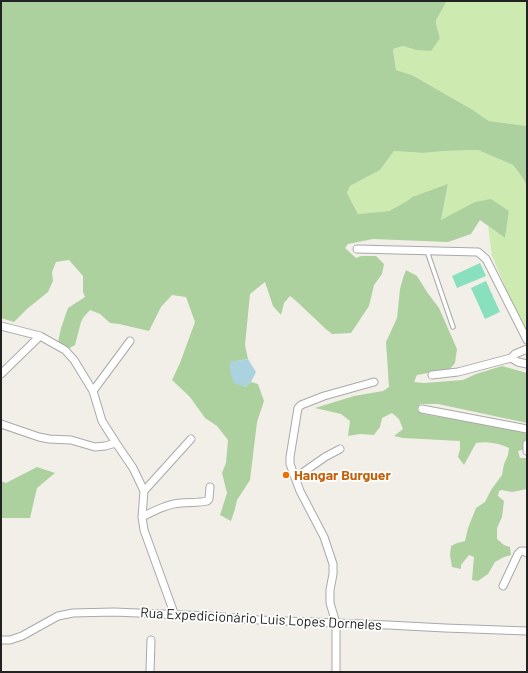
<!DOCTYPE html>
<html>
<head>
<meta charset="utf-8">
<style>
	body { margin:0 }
	#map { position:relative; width:528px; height:673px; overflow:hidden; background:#f2efe9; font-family:Barlow,sans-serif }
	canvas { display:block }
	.frame { position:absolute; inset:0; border:2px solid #222; pointer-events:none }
</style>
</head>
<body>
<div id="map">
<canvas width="528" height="673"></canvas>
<div class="frame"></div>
</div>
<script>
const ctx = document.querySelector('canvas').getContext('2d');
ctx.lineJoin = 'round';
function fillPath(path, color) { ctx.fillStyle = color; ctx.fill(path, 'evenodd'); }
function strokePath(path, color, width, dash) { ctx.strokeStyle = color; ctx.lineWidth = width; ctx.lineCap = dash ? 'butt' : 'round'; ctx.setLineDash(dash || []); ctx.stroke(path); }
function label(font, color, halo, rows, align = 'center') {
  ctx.font = font + ' Barlow,sans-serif'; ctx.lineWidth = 3.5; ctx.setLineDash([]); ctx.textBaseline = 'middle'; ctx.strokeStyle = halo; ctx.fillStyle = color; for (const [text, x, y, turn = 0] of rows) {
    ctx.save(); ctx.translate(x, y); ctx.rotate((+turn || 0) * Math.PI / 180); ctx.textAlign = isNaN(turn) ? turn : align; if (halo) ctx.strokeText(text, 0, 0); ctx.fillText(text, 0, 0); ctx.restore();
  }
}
fillPath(new Path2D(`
	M447,1H527V126L489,121L473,110L412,75L396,70L393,49L403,46L416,50L440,38L436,24V20Z
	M478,150L513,165L522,177L527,186V338L492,256L488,226L505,238L509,211L450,216L441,220L448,185L412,197L407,201L389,211L358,214L347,193L350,186L380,170L394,151L423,153L444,151Z`), '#cdebb0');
fillPath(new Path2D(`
	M1,1H447L436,20V24L440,38L431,51L416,50L403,46L393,49L396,70L412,75L473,110L489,121L527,126V186L522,177L513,165L478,150L444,151L423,153L394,151L380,170L350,186L347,193L358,214L389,211L407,201L412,197L448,184L441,220L475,202L491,199L509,211L505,238L480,220L471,234L448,242L373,239L348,244L345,248L356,258L361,256H376L384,264L382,274L374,285L369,306L351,333L332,334C317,322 305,308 290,296L284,303L281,315L273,306L265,282L250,294L245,345L248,359L231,362L245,387L251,382L258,384L264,401L257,422L250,480L237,500L235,509L231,521L220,515L227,493L222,473L226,463L228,440L217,426L205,418L190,397L172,380L180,363L195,322L186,297L172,295L161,307L149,331L119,324L110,323L100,314L90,310L83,318L81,322L75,345L68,349L58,342L61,328L68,308L85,297L83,292V276L69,260L56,262L52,272L53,281L48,292L27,309L14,322L1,318Z
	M406,270L417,276L427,292L439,308L457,349L455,363L450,369L417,375L414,382L424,383L463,380L476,374L502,366L527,373V423L438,404H420L417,409L423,414L527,432V450L525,449L518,451L520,458H527V489L512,492L502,490L499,491L498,496L504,501L502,517L497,528V539L504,545L510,547L511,555L504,557L495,562L488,574L478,581L472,580L474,557L469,555L461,565V569L452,567L450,555L451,546L457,543L465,541L468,528L476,508L485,502L491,490L502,475L504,464L508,455L509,448C498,443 488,441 476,443L464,465L458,457L460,449V441L403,438L394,436L403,429L399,419L392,413L382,418L380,427L374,435L360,434L348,436L350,421L341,414L315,408L354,396L383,391L389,387L386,342L397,318L400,289L403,278Z
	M37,467L55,473L37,488L30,518H1V481L6,483Z`), '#add19e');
fillPath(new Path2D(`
	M480,263L486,276L457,288L452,276Z
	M486,281L500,312L485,319L471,288Z`), '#88e0be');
fillPath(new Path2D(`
	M248,359L256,372L251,382L245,387L234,383L230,371V362Z`), '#aad3df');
const service = new Path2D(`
	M427,251L453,327`);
const minor = new Path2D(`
	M357,249L478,252L486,259L527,340
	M1,326L40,336L65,350L74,360L93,391L102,421L116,443L133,468L144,491L142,517L144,530L174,613
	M511,358L518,362L527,364
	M1,374L40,336
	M432,375L458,372L511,358L515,354L527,349
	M93,391L130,341
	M422,409L527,429
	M1,424L39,437L49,439L71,440L95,447L105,446L116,443
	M527,444V451
	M295,478L325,457L340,449
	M144,491L191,439
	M142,517C154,511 167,504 181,503C190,502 199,503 207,501L209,499L210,487
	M503,586L518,554L521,551H524L527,553
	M1,640H10L22,636L58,616L73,613L114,612L209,616L259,620L388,625L445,628L527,631
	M150,672L151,640
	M336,672V623L330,603V590L333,574V564L324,537L300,491L290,464V457L298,408L301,405L324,396L374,382`);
strokePath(service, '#a9a9a9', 5.5);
strokePath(minor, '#a9a9a9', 9);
strokePath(service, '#fff', 3.5);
strokePath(minor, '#fff', 7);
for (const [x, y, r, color] of [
	[286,475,4,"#e8710a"]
]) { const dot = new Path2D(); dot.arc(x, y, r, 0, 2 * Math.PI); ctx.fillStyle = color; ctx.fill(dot); strokePath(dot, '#fff', 1.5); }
label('bold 14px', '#c56008', '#fff', [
	["Hangar Burguer",294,475]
], 'left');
label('14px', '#222', '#fff', [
	["Rua Expedicionário Luis Lopes Dorneles",261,619,3]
]);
</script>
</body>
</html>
